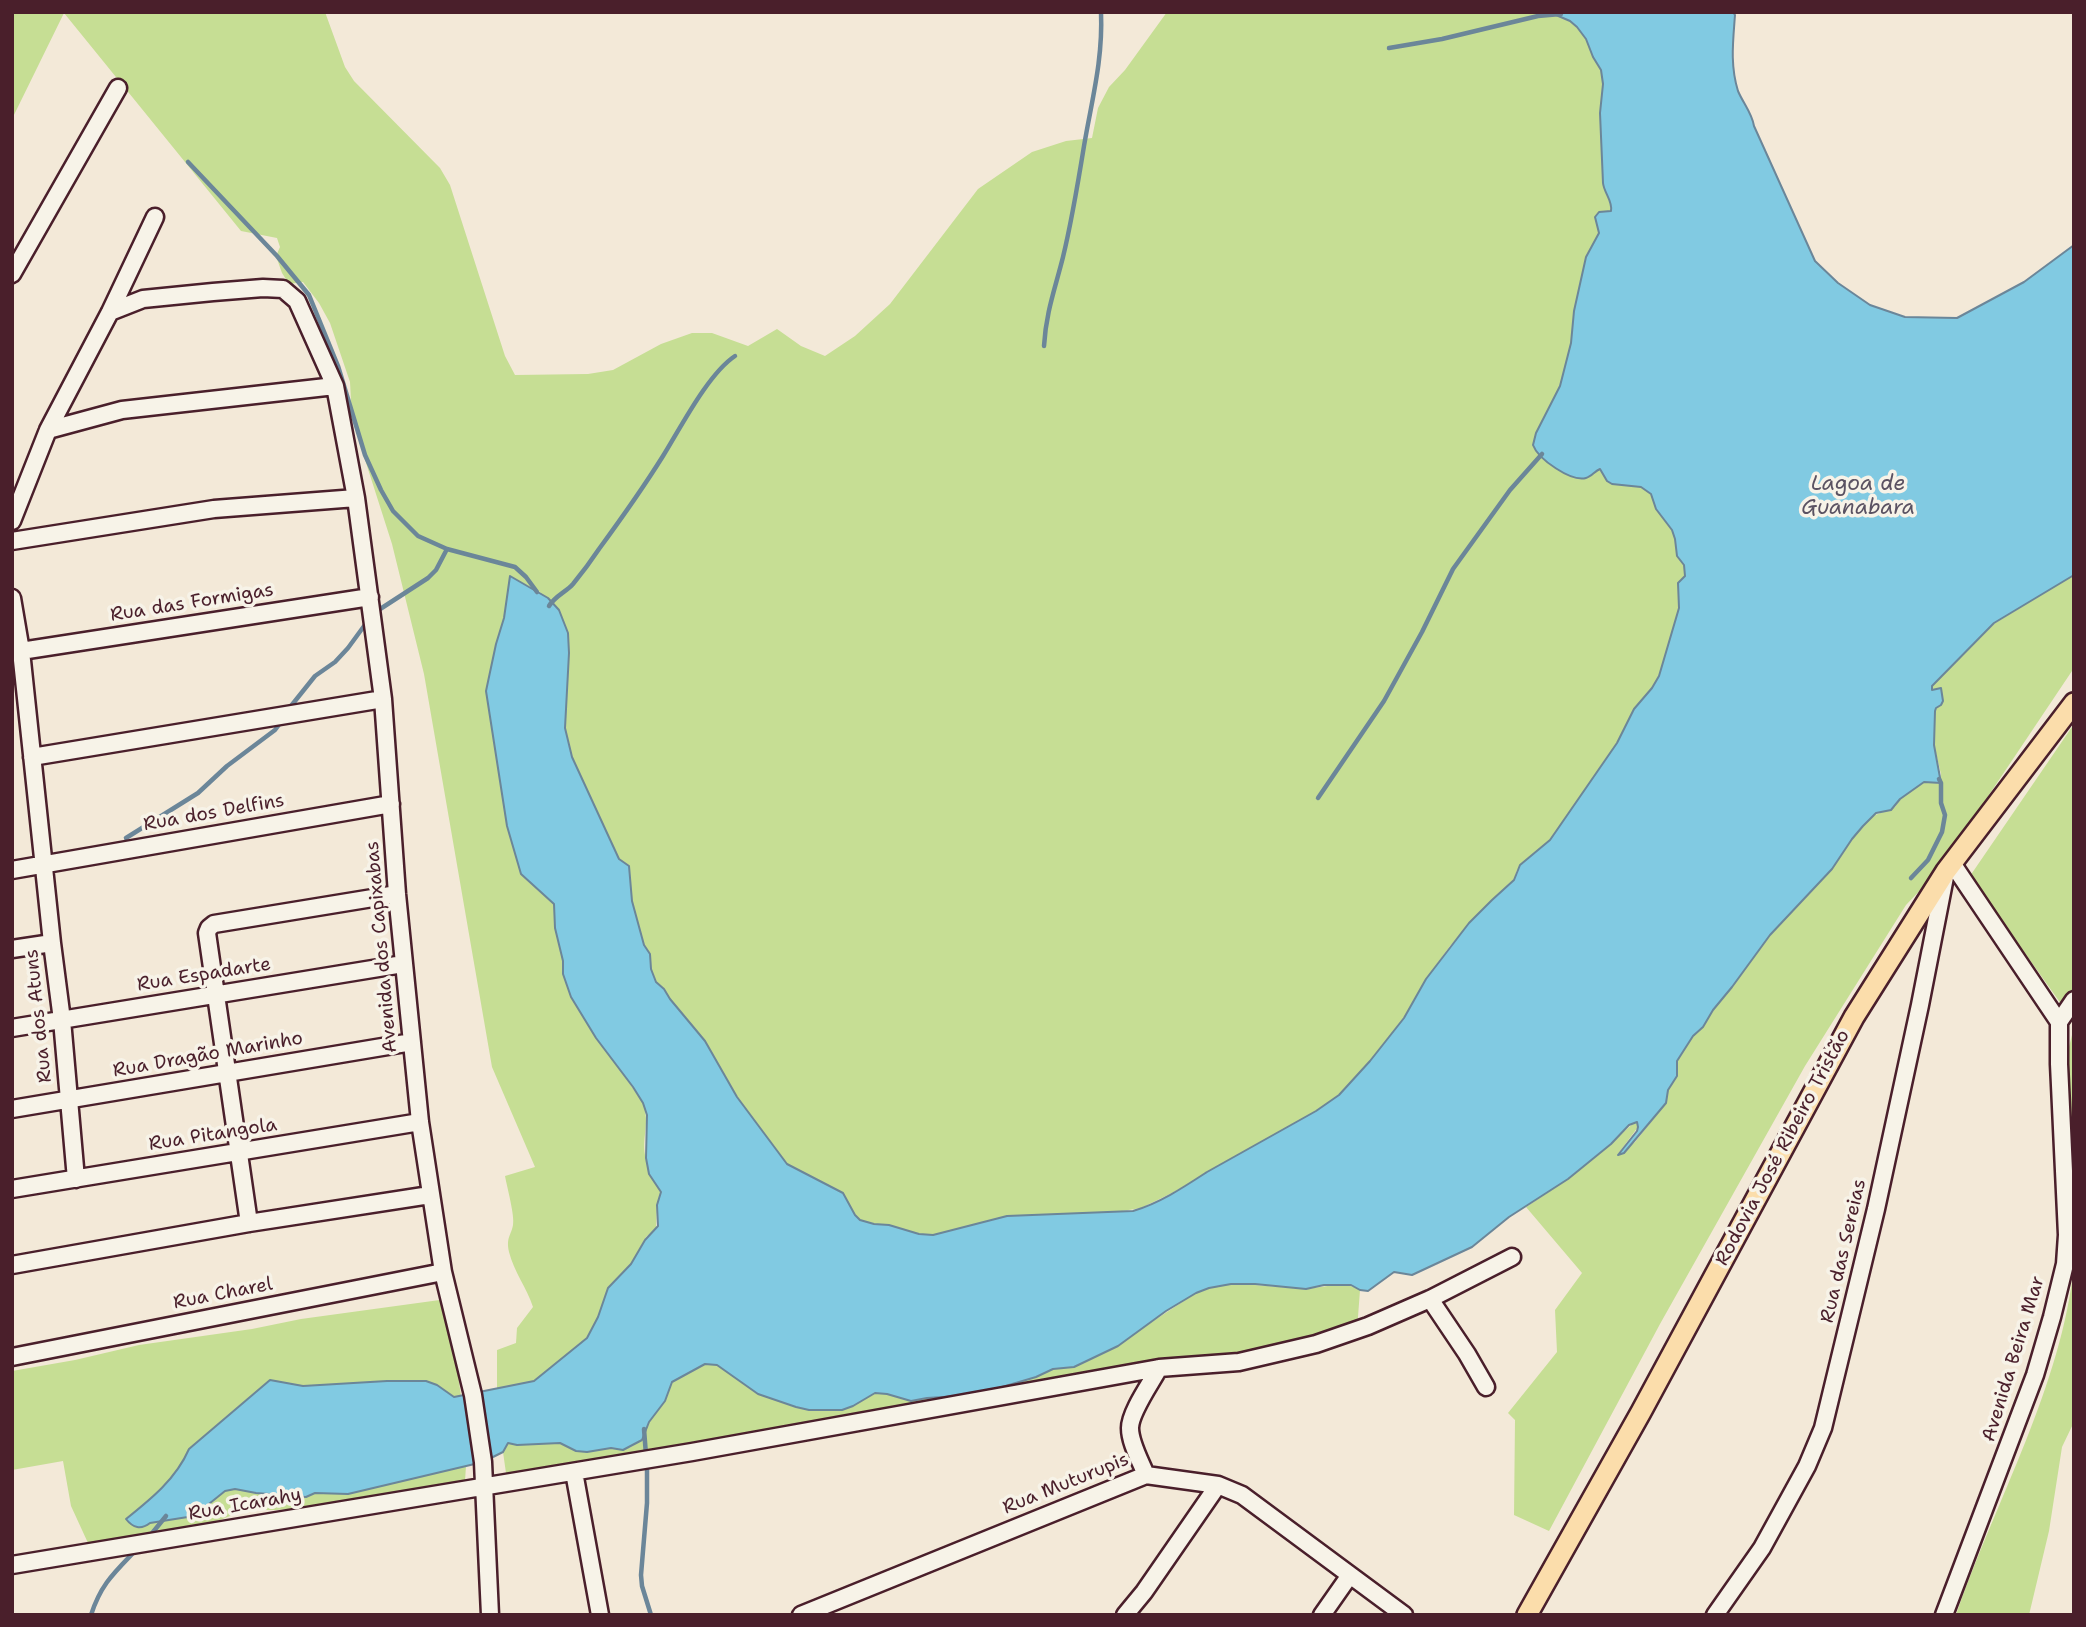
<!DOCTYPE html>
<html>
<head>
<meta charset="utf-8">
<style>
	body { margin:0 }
	#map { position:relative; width:2086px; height:1627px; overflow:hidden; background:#f3e9d8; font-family:"Shantell Sans",sans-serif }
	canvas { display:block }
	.frame { position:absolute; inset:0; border:14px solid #4a1f2b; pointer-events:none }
</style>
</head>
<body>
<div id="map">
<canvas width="2086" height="1627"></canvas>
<div class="frame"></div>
</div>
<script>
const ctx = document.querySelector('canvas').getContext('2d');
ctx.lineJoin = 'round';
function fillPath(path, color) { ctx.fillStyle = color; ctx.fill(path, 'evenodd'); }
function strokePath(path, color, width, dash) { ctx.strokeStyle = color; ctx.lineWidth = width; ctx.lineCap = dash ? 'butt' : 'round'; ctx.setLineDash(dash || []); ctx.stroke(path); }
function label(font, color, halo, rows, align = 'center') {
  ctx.font = font + ' "Shantell Sans",sans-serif'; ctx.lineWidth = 7; ctx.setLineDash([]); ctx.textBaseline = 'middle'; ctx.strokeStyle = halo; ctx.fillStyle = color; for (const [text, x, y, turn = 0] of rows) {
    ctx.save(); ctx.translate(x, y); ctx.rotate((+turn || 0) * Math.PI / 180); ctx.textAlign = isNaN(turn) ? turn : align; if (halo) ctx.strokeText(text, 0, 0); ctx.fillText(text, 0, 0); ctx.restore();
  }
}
fillPath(new Path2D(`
	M12,12H325L345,67L354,81L440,168L450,185L505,356L515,375L588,374L613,370L661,344L692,333H712L748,346L777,329L801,346L825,356L855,336L890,304L978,189L1032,152L1066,141L1092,138L1098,108L1109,87L1125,70L1167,12H1556V15L1570,21L1577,27L1586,39L1593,57L1601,70L1604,84L1600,113L1603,183C1604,193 1613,201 1611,211L1599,212L1595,217L1599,233L1586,257L1574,311L1571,343L1560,386L1536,433L1533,445C1538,459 1571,482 1586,478C1591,476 1595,471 1600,469L1607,481L1612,484L1641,487L1651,493L1656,509L1672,530L1675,539L1677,556L1684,565L1686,576L1680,580L1679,608L1659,676L1652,688L1634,709L1617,743L1589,786L1550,840L1517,870L1514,880L1492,900L1450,946L1426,979L1404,1018L1370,1061L1339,1095L1316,1111L1172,1193L1141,1208L1116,1212L1007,1216L933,1235L919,1234L889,1225L874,1224L860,1220L855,1215L843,1193L787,1164L773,1148L737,1097L705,1041L670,999L662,987L656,982L651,969L650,954L644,945L632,901L629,866L619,859L572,757L565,728L569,653L540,592L511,577L504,618L496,644L486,691L507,826L521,874L554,904L555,928L563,961V974L571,997L596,1038L617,1065L643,1103C650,1123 642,1136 645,1155C647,1170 655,1178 661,1192L657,1205L656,1229L646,1237L631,1264L608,1288L598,1317L587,1338L534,1381L497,1389V1350L516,1343L517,1328L533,1307C527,1288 514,1272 509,1252C506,1237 511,1236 513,1225C515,1216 507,1187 505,1176L535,1167L492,1067L424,674L392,544L352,419L350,382L330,323L319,303L303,282L289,284L282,273L276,256L280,247L277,238L241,231L64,13L12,119Z
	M2074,575V668L1950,853L1949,860L1906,905L1805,1066L1660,1324L1549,1531L1514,1515L1515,1420L1508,1413L1557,1352L1555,1310L1582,1273L1526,1207L1568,1179L1635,1122L1638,1124V1127L1618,1154L1635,1142L1666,1103L1668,1090L1677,1072V1061L1693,1036L1703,1027L1713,1010L1732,987L1770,935L1832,869L1852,839L1863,826L1873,816L1895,807L1900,799L1924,782L1931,781L1939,784L1941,774L1934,745L1935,711L1936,708L1940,706L1936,690H1932V686L1995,623Z
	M2074,724V1022L1970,876Z
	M2074,1027V1177L2068,1063L2069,1047Z
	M2074,1265V1422L2062,1447L2049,1531L2029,1615H1956C1995,1502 2062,1385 2074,1265Z
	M1231,1284C1256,1284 1280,1288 1305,1288C1324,1289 1342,1279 1360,1290L1357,1330L1297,1353L825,1427L721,1438L670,1453L506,1473L503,1452L508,1443L517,1445L560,1443L580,1452L611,1448L623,1450L631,1447L642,1440L649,1422L672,1382L705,1364L717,1365L758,1394L796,1407L842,1410L853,1406L875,1393L887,1394L911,1401L927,1398L976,1395L1045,1373L1057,1368L1074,1367L1118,1346L1141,1329L1196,1293L1209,1288Z
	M447,1299L461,1396L454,1397L437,1385L426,1381H387L303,1386L270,1380L189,1449L182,1466L158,1494L126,1519L144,1527L150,1523L194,1516L225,1490L235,1489L256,1493L306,1497L315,1493L348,1494L466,1466L465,1481L434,1487L433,1490L339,1505L276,1510H254L235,1514L215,1522L158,1536L88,1543L71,1506L63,1461L12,1470V1371L75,1360L139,1345L252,1329L301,1319Z`), '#c6de94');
const water = new Path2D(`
	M1556,12H1733L1735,15C1733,42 1730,65 1738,91C1743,103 1752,113 1754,126L1815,261L1838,283L1870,305L1905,317L1957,318L2024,282L2074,245V575L1994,623L1932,686V690L1941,688L1943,701L1941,705L1936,708L1935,711L1934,745L1941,783L1924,782L1900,799L1891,810L1876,813L1863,826L1852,839L1832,869L1770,935L1732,987L1713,1010L1703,1027L1693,1036L1677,1061V1076L1668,1090L1666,1103L1624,1153L1618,1155L1637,1131L1638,1127L1637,1122L1629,1125L1611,1144L1568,1179L1509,1217L1472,1247L1412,1275L1394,1272L1368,1291L1360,1290L1351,1285H1324L1306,1289L1255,1284H1231L1209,1288L1196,1293L1166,1311L1118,1346L1074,1367L1053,1369L1036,1377L975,1395L927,1398L911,1401L887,1394L875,1393L853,1406L842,1410H809L796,1407L758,1394L717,1365L705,1364L672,1382L665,1401L649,1422L642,1440L623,1450L611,1448L587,1452L576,1451L560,1443L517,1445L508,1443L503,1452L483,1462L348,1494L315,1493L306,1497L256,1493L235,1489L225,1491L194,1516L150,1523C141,1530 133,1528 126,1519C151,1499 176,1479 189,1449L270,1380L303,1386L387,1381H426L437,1385L454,1397L534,1381L587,1338L598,1317L608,1288L631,1264L645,1240L658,1226L657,1205L661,1192L649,1174L646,1158L647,1115L643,1103L633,1087L596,1038L571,997L563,974V961L555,928L554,904L521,874L507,826L486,691L496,644L504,618L510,576L548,598L559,610L568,633L569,653L565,728L572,757L619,859L629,866L632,901L644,945L650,954L651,969L656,982L664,989L670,999L705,1041L737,1097L787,1164L843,1193L855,1215L860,1220L874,1224L889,1225L919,1234L933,1235L1007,1216L1133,1211C1160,1203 1184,1187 1207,1172L1316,1111L1339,1095L1370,1061L1404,1018L1426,979L1469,923L1492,900L1514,880L1520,865L1550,840L1617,743L1634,709L1652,688L1659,676L1679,608L1678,583L1685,576L1684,565L1677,556L1675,539L1672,530L1656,509L1651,494L1641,487L1612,484L1607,481L1600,469C1595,471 1591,477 1586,478C1571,482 1538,459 1533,445L1536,433L1560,386L1571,343L1574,311L1586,257L1599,233L1595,217L1599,212L1611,211C1613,201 1604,193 1603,183L1600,113L1603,84L1601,70L1593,57L1586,39L1577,27L1570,21L1556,15Z`);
fillPath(water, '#81cae2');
strokePath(water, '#6b8699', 2);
strokePath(new Path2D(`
	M1389,48L1442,39L1538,16L1561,14
	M188,162L277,256L309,295L338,366L365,455L381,490L393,511L418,536L447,549L515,567L526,577L537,592
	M1044,346C1046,312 1055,289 1063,257C1072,220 1078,183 1084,146C1092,99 1103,60 1101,12
	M549,606C555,596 566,592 573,584C582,573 591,561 599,549C621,519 643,488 663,456C681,427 708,374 735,356
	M374,613L428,578L436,570L447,549
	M287,711L315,676L335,662L348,648L367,622
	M1318,798L1384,701L1422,632L1453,569L1510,490L1542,454
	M126,838L198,793L227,766L275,730L281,722
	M1911,878L1928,860L1942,832L1945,815L1941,803V783L1939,779
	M644,1429L646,1455
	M647,1464V1503L641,1575L642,1586L651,1615
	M149,1537L166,1516
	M91,1615C101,1584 114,1573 136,1550`), '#6b8699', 4.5);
const minor = new Path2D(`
	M12,274L118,88
	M110,312L143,299L213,292L263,288L283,289L297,301L335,386L356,498L383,699L397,894L420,1122L443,1272L473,1395L483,1462L490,1615
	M48,430L122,410L335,386
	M12,521L48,430L110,312L155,217
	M12,541L214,509L356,498
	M12,598L21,651L52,943L62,1020L76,1179
	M21,651L370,597
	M32,757L383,699
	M1952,863L2059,1022
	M12,870L391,804
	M12,949L52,943
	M12,1028L403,964
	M12,1109L412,1042
	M12,1189L420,1122
	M249,1223L207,933L209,928L214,924L397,894
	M12,1265L249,1223L430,1195
	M1430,1299L1467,1354L1486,1387
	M12,1357L443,1272
	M574,1472L600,1615
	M1146,1475C1140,1460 1130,1443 1130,1428C1130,1412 1151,1383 1159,1368
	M12,1565L692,1452L1159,1368L1239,1362L1316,1344L1368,1326L1430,1299L1512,1257
	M801,1615L1146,1475L1218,1485L1242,1495L1404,1615
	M1125,1615L1144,1592L1218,1485
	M1322,1615L1350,1575
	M1715,1615L1762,1548L1807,1466L1823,1428L1876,1209L1920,1005L1945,877
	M1944,1615L2035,1375L2052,1317L2065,1264L2067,1235L2059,1064V1022L2074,1000`);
const major = new Path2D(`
	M1527,1615L1641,1412L1854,1017L1946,871L2074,703`);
strokePath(minor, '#4a1f2b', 21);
strokePath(major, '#4a1f2b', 24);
strokePath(minor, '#f7f3e8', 16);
strokePath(major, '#fbddab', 19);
label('19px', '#4a1f2b', '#f7f3e8', [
	["Rua das Formigas",192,603,-9],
	["Rua dos Delfins",214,813,-10],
	["Avenida dos Capixabas",382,947,-95],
	["Rua Espadarte",204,975,-9],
	["Rua dos Atuns",39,1016,-96],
	["Rua Dragão Marinho",208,1055,-10],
	["Rua Pitangola",213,1135,-9],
	["Rodovia José Ribeiro Tristão",1783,1148,-62],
	["Rua das Sereias",1844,1251,-77],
	["Rua Charel",223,1294,-11],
	["Avenida Beira Mar",2014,1359,-73],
	["Rua Muturupis",1066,1484,-22],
	["Rua Icarahy",245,1505,-10]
]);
label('italic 21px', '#5a5262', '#f7f3e8', [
	["Lagoa de",1858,485],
	["Guanabara",1858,509]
]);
</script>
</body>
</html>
